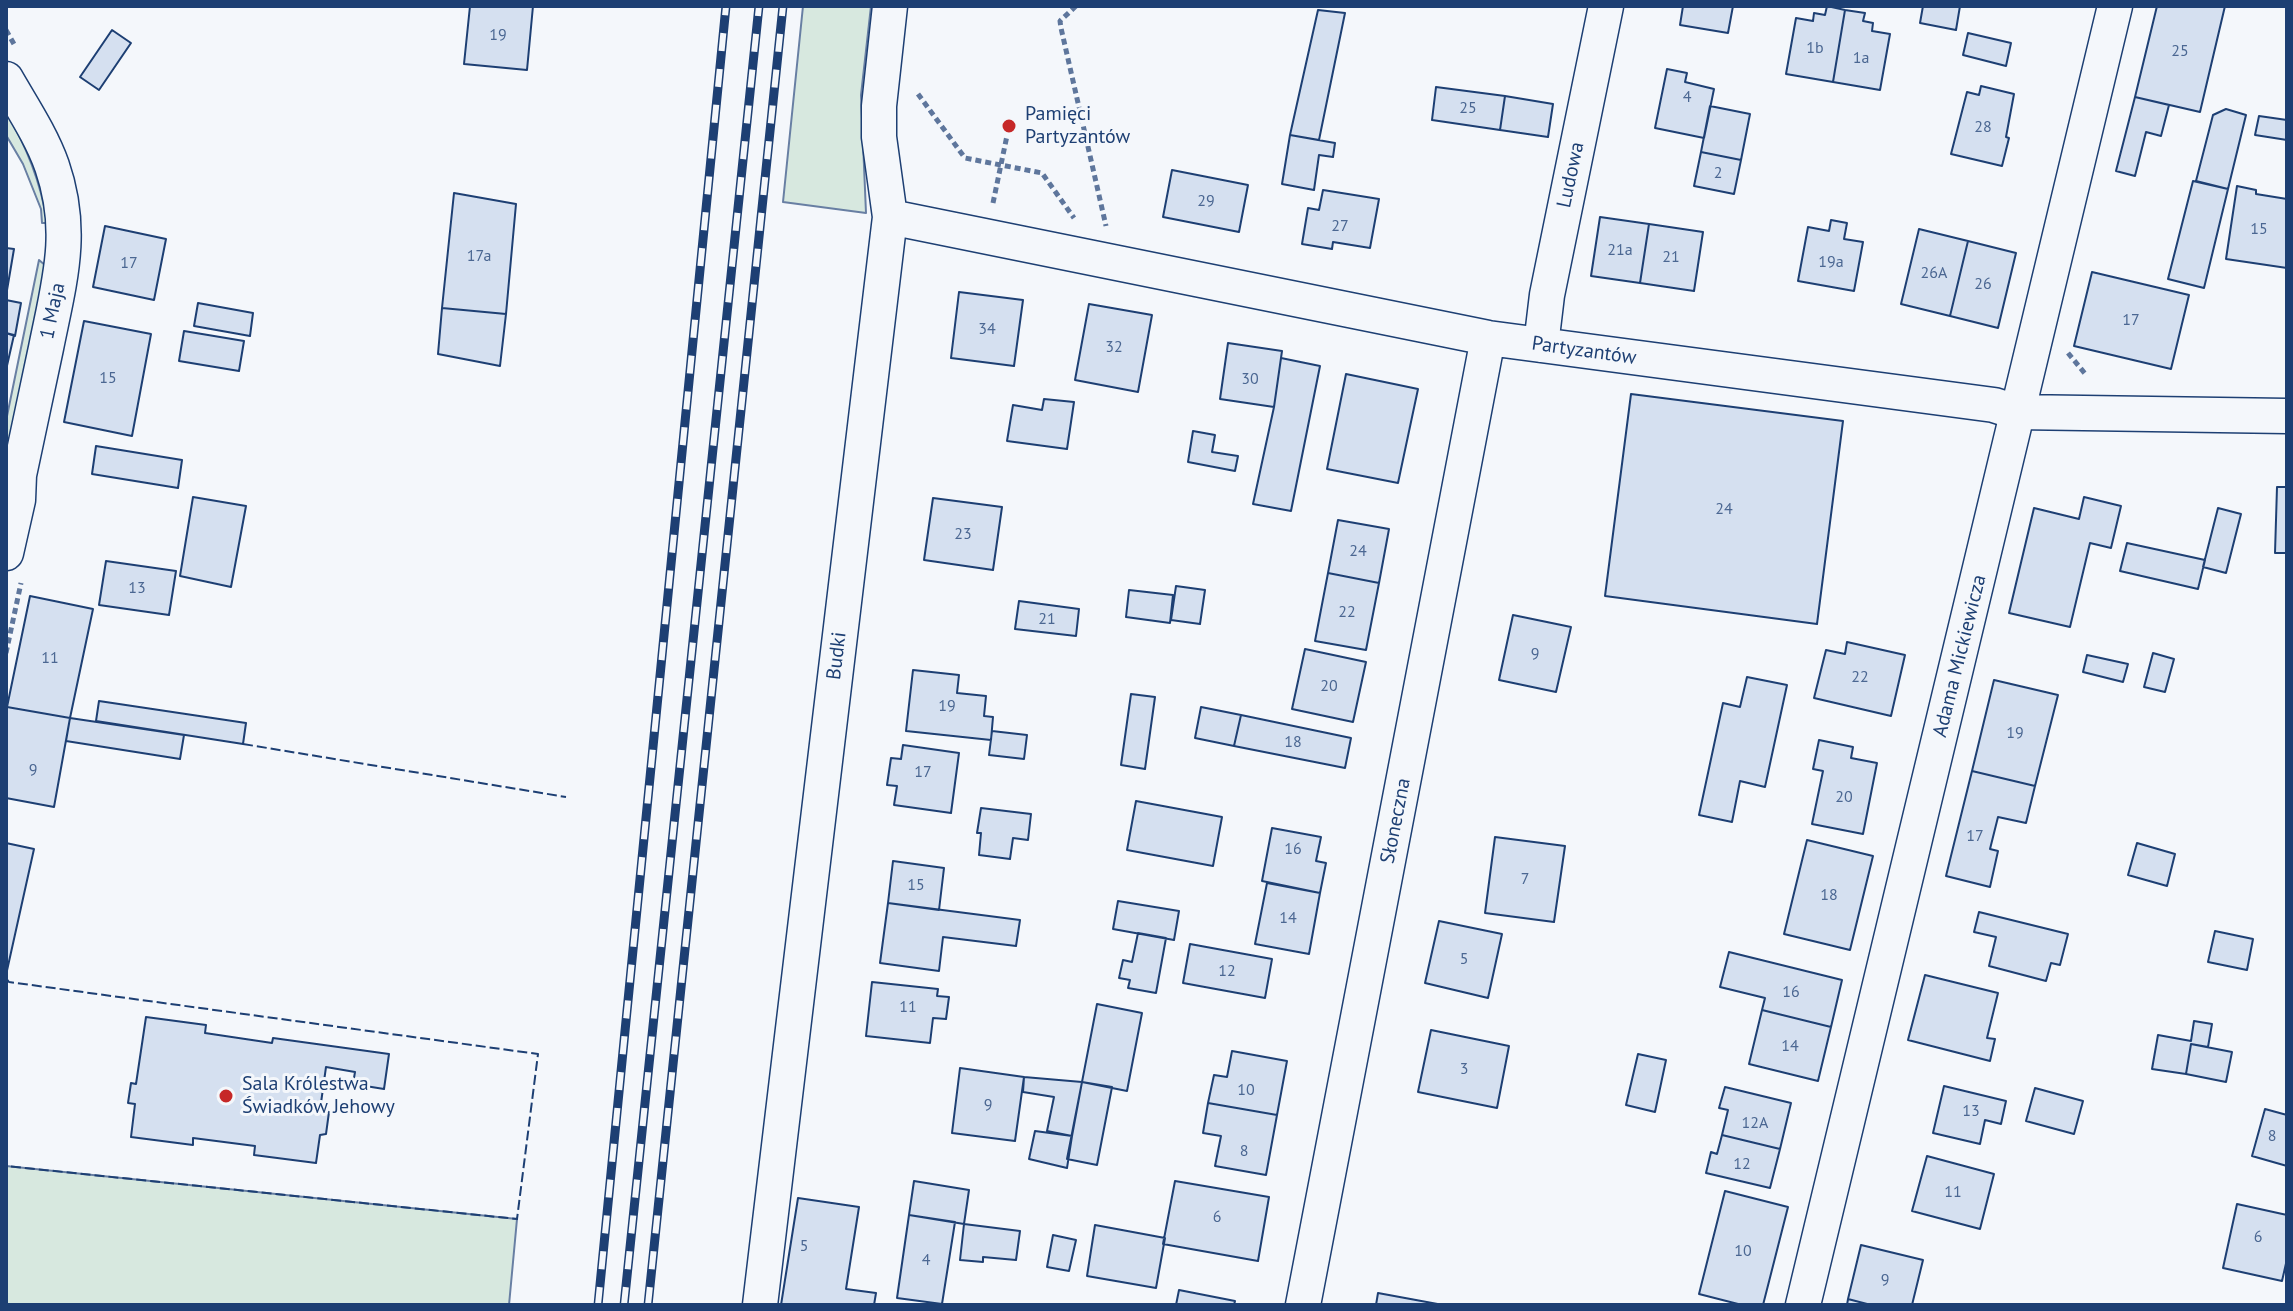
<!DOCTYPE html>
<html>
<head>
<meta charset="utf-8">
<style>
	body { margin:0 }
	#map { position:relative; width:2293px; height:1311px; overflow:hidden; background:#f4f7fb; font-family:"PT Sans",sans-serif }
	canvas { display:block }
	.frame { position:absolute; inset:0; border:8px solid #1d3f73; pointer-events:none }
</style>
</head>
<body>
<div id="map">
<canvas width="2293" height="1311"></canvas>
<div class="frame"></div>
</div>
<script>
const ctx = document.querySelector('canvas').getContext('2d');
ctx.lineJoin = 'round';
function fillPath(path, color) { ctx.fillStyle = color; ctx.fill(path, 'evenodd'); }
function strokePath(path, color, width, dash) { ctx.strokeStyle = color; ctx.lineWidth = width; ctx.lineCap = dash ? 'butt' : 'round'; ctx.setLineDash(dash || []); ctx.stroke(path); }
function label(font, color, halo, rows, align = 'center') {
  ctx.font = font + ' "PT Sans",sans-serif'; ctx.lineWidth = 6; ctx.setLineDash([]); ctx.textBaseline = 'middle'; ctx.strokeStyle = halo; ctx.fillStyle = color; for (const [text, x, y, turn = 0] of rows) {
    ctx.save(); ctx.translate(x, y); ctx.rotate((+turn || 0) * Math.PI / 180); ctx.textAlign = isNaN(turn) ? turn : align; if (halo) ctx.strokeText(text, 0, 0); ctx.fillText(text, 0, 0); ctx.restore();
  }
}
const green = new Path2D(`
	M803,6H871L861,95L866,213L783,202Z
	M6,110C26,147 41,181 47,223H42L41,209L23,164L6,135Z
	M39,260L46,266L11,440L6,446V421Z
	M6,1166L517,1219L509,1305H6Z`);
fillPath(green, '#d7e8df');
strokePath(green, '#687fa3', 2);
const building = new Path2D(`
	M470,6H533L527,70L464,64Z
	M1683,6H1733L1728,33L1680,25Z
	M1827,6L1845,10L1833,82L1786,74L1796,18L1813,21L1814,13L1825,15Z
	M1923,6H1960L1956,30L1920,23Z
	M2157,6H2225L2200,112L2135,97Z
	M1318,10L1345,13L1319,140L1290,135Z
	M1845,10L1865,13L1863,21L1873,23L1872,31L1890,34L1880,90L1833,82Z
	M112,30L131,43L99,90L80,77Z
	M1968,33L2011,43L2006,66L1963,55Z
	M1667,69L1687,73L1685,82L1714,89L1704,138L1655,128Z
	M1981,86L2014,94L2006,137L2009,138L2002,166L1951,154L1967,92L1979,95Z
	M1436,87L1505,96L1500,130L1432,120Z
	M1505,96L1553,104L1548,137L1500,130Z
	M2135,97L2169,105L2161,136L2146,132L2135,176L2116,171Z
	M1710,106L1750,114L1741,160L1701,152Z
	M2226,109L2246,115L2228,189L2196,181L2213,115Z
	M2259,116L2287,120V140L2255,135Z
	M1290,135L1335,143L1333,157L1319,155L1314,190L1282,184Z
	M1701,152L1741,160L1734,194L1694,186Z
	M1172,170L1248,185L1239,232L1163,217Z
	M2193,181L2228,189L2204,288L2168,279Z
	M2237,186L2256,190V194L2287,199V268L2226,259Z
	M1323,190L1379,199L1370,248L1333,242L1332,249L1302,244L1308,208L1319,210Z
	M454,193L516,204L506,314L442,308Z
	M1600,217L1649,224L1640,283L1591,276Z
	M1831,220L1847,223L1844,239L1863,242L1854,291L1798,281L1808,227L1829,231Z
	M1649,224L1703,232L1694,291L1640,283Z
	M105,226L166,239L154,300L93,287Z
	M1919,229L1968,241L1950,316L1901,304Z
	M1968,241L2016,253L1998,328L1950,316Z
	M6,248L14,249L6,296Z
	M2092,272L2189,295L2171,369L2074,346Z
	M959,292L1023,300L1014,366L951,358Z
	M6,300L21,303L15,336L6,333Z
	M198,303L253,313L250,336L194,326Z
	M1089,304L1152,315L1138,392L1075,380Z
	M442,308L506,314L500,366L438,354Z
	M84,321L151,334L132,436L64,422Z
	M184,331L244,341L239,371L179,361Z
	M6,333L14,335L6,370Z
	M1228,343L1282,351L1274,407L1220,399Z
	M1281,358L1320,366L1291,511L1253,504L1274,407Z
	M1346,374L1418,389L1398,483L1327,469Z
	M1631,394L1843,421L1817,624L1605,596Z
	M1044,399L1074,402L1067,449L1007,441L1013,405L1042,410Z
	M1193,431L1215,435L1212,452L1238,456L1235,471L1188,462Z
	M96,446L182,460L178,488L92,474Z
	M2277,487H2287V553H2275Z
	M193,497L246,506L231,587L180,576Z
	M2084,497L2121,506L2111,548L2090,543L2070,627L2009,613L2034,508L2079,519Z
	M933,498L1002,507L993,570L924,560Z
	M2218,508L2241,514L2226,573L2203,567Z
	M1338,520L1389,529L1379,583L1328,573Z
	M2127,543L2205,560L2198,589L2120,571Z
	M106,561L176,571L169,615L99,605Z
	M1328,573L1379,583L1366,650L1315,641Z
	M1176,586L1205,590L1200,624L1171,620Z
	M1129,590L1173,595L1170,623L1126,617Z
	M30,596L93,609L70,718L7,707Z
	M1019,601L1079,609L1076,636L1015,629Z
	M1513,615L1571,627L1556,692L1499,680Z
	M1847,642L1905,655L1891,716L1814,698L1826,650L1845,654Z
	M1305,649L1366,662L1353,722L1292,709Z
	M2153,653L2174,659L2165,692L2144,687Z
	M2087,655L2128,664L2123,682L2083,672Z
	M913,670L959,675L957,693L986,696L984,716L993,717L991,740L906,731Z
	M1747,677L1787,685L1765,787L1740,781L1732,822L1699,815L1723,703L1740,707Z
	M1994,680L2058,695L2035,786L1972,771Z
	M1131,694L1155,697L1145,769L1121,765Z
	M99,701L246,723L243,744L96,721Z
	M7,707L70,718L54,807L6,798Z
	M1201,707L1241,715L1234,746L1195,738Z
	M1241,715L1351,738L1345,768L1234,746Z
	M70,718L184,735L180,759L66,741Z
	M992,731L1027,735L1024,759L989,755Z
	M1819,740L1853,747L1851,758L1877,763L1863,834L1812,824L1823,771L1813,769Z
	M903,745L959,753L951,813L894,805L897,786L887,785L891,758L901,759Z
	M1972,771L2035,786L2026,823L1998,817L1990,849L1998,851L1990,887L1946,876Z
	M1136,801L1222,817L1213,866L1127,850Z
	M981,808L1031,814L1028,840L1013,838L1010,859L979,855L981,833H977Z
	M1272,828L1321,837L1316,861L1326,863L1320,893L1262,881Z
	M1495,837L1565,846L1554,922L1485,913Z
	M1807,840L1873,856L1850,950L1784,934Z
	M6,843L34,849L6,975Z
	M2137,843L2175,854L2167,886L2128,875Z
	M893,861L944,868L939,910L888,903Z
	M1267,883L1320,893L1309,954L1255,944Z
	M1118,901L1179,911L1174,940L1113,929Z
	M888,903L1020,920L1016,946L943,937L939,971L880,963Z
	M1979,912L2068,934L2060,965L2051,963L2046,981L1989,966L1996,937L1974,932Z
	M1439,921L1502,934L1488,998L1425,983Z
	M2215,931L2253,939L2247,970L2208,962Z
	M1138,933L1166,938L1156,993L1128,988L1130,980L1119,978L1123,960L1132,962Z
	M1190,944L1272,959L1265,998L1183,983Z
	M1729,952L1842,980L1831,1027L1762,1010L1765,998L1720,987Z
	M1925,975L1998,993L1987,1038L1995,1039L1990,1061L1908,1040Z
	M872,982L938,989L937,996L949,997L946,1019L933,1018L930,1043L866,1036Z
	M1097,1004L1142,1013L1127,1091L1082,1082Z
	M1762,1010L1831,1027L1818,1081L1749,1064Z
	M146,1017L206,1025L205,1033L272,1043L273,1038L389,1054L384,1089L353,1084L355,1072L326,1067L320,1110L329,1112L326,1134L320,1135L316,1163L254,1155L255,1146L193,1138V1145L131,1137L135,1104L128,1103L131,1083L136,1084Z
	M2194,1021L2212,1024L2208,1047L2191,1044L2186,1074L2152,1069L2158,1035L2191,1041Z
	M1431,1030L1509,1046L1497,1108L1418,1092Z
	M2191,1044L2232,1052L2226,1082L2186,1074Z
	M1232,1051L1287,1061L1277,1115L1208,1103L1214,1075L1227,1077Z
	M1638,1054L1666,1060L1655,1112L1626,1105Z
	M960,1068L1024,1077L1015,1141L952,1133Z
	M1024,1077L1082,1082L1072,1136L1047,1131L1054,1097L1023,1092Z
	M1082,1082L1112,1087L1097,1165L1067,1159Z
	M1944,1086L2006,1101L2001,1124L1985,1120L1980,1144L1933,1133Z
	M1725,1087L1791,1103L1780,1149L1722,1135L1728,1110L1719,1108Z
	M2035,1088L2083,1101L2074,1134L2026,1121Z
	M1208,1103L1277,1115L1266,1175L1215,1166L1221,1136L1203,1133Z
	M2265,1109L2287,1115V1166L2252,1156Z
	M1035,1131L1072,1136L1067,1168L1029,1159Z
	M1722,1135L1780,1149L1770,1188L1706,1173L1711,1152L1717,1154Z
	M1927,1156L1994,1174L1980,1229L1912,1211Z
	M914,1181L969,1190L964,1224L909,1215Z
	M1175,1181L1269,1197L1258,1261L1163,1244Z
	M1725,1191L1788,1207L1763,1305H1742L1699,1294Z
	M798,1198L859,1207L846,1289L876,1293L874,1305H781Z
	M2237,1204L2287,1215V1259L2282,1281L2223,1268Z
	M909,1215L955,1222L942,1304L897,1298Z
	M964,1224L1020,1231L1016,1260L983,1257V1262L960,1260Z
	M1095,1225L1165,1238L1156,1288L1087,1276Z
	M1053,1235L1076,1240L1069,1271L1047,1267Z
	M1861,1245L1923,1260L1912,1305H1871L1848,1299Z
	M1179,1290L1235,1301L1234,1305H1176Z
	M1378,1293L1443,1305H1376Z
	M1848,1299L1871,1305H1847Z`);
fillPath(building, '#d5e0f0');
strokePath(building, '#1d3f73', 2);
const street = new Path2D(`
	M6,79C22,107 41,135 52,166C75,232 59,283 46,348C37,390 28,433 19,475L18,500L6,553
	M890,217L1488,338L1994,405L2016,412L2287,416
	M1541,345L1547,295L1606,6
	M760,1305L890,217L879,137V106L890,6
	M1303,1305L1488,338
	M1803,1305L2115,6`);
strokePath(street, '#1d3f73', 37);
strokePath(new Path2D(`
	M1076,6L1060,21L1061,28L1106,226
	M6,30L14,44
	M918,94L965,158L1042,173L1074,218
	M993,203L1009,126
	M2068,353L2087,376
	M6,653L21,583`), '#5e769c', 5, [6, 4]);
strokePath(street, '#f4f7fb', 34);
const rail = new Path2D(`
	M598,1305L726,6
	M624,1305L759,6
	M648,1305L783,6`);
strokePath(rail, '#1d3f73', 9);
strokePath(rail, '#f4f7fb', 6, [18]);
strokePath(new Path2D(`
	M243,744L566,797
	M6,978L9,982L538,1054L517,1219L6,1166`), '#1d3f73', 2, [10, 4]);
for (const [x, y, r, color] of [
	[1009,126,8,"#c62828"],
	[226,1096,8,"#c62828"]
]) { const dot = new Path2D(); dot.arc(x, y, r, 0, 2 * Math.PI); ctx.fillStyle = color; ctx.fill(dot); strokePath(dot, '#f4f7fb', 3); }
label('16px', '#4b6792', null, [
	["19",498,35],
	["1b",1815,48],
	["25",2180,51],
	["1a",1861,58],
	["4",1687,97],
	["25",1468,108],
	["28",1983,127],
	["2",1718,173],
	["29",1206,201],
	["27",1340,226],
	["15",2259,229],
	["21a",1620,250],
	["17a",479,256],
	["21",1671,257],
	["19a",1831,262],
	["17",129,263],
	["26A",1934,273],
	["26",1983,284],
	["17",2131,320],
	["34",987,329],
	["32",1114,347],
	["15",108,378],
	["30",1250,379],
	["24",1724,509],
	["23",963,534],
	["24",1358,551],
	["13",137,588],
	["22",1347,612],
	["21",1047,619],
	["9",1535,654],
	["11",50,658],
	["22",1860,677],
	["20",1329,686],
	["19",947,706],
	["19",2015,733],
	["18",1293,742],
	["9",33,770],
	["17",923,772],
	["20",1844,797],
	["17",1975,836],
	["16",1293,849],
	["7",1525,879],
	["15",916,885],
	["18",1829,895],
	["14",1288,918],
	["5",1464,959],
	["12",1227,971],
	["16",1791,992],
	["11",908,1007],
	["14",1790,1046],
	["3",1464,1069],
	["10",1246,1090],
	["9",988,1105],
	["13",1971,1111],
	["12A",1755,1123],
	["8",2272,1136],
	["8",1244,1151],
	["12",1742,1164],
	["11",1953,1192],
	["6",1217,1217],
	["6",2258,1237],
	["5",804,1246],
	["10",1743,1251],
	["4",926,1260],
	["9",1885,1280]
]);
label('20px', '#1d3f73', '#f4f7fb', [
	["Pamięci",1025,114],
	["Partyzantów",1025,137],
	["Sala Królestwa",242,1084],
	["Świadków Jehowy",242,1107]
], 'left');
label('20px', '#1d3f73', '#f4f7fb', [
	["Ludowa",1571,175,-78],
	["1 Maja",53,311,-78],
	["Partyzantów",1584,351,8],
	["Budki",837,656,-83],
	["Adama Mickiewicza",1960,656,-76],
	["Słoneczna",1396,821,-79]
]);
</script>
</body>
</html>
